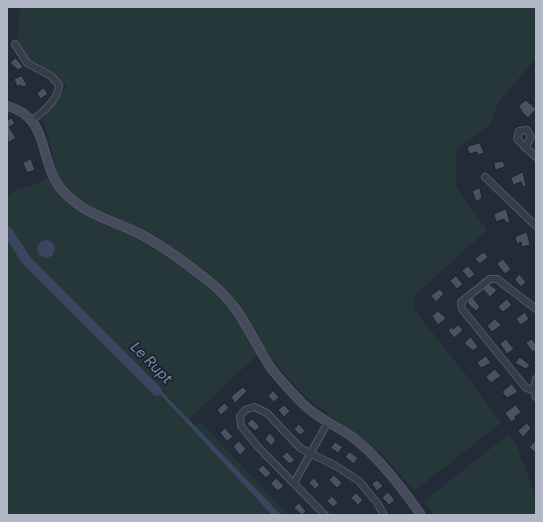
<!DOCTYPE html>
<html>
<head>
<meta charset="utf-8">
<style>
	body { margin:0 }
	#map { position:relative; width:543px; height:522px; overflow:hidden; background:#232a38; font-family:Figtree,sans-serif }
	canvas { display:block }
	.frame { position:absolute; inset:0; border:8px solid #b2b7c5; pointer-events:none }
</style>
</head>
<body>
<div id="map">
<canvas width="543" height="522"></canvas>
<div class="frame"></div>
</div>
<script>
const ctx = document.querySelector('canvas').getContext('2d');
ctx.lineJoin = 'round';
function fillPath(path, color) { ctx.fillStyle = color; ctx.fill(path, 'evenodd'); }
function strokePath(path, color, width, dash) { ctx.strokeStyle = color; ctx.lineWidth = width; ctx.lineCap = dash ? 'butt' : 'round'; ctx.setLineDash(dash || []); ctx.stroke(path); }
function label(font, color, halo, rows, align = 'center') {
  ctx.font = font + ' Figtree,sans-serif'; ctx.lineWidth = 3.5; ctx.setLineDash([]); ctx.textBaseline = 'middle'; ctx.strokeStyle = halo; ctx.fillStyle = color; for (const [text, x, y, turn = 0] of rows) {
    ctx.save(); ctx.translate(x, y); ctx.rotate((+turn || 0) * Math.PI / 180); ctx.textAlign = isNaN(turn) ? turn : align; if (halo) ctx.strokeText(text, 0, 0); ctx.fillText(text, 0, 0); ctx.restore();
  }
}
fillPath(new Path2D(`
	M20,7H536V58L498,103L490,125L456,150V187L487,230L415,295L414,309L474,385L501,423L414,491L384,456L306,397L284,374L265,348L189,419L196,426L200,422L289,515H7V196L20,187C32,190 48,177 57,171L43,119L67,86L29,61L17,41Z
	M509,434L516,444L536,498V515H433L424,501Z`), '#26373a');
fillPath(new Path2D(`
	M37 249a9 9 0 1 1 18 0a9 9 0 1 1-18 0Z
	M148,381L163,393L281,515H272Z`), '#3a4660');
strokePath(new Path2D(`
	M7,231L27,261L157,391`), '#3a4660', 10);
const building = new Path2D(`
	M16,58L23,67L18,70L10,63Z
	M22,76L27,85L23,87L20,85L17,87L14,79Z
	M44,88L48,94L40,99L37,93Z
	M526,100L536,109L528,118L522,112L519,106Z
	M12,118L15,124L9,127L16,138L8,143L7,121Z
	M480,143L484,153L478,155L477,152L469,154L467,147Z
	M31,159L35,170L27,173L23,163Z
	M503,161L505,167L495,170L494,163Z
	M523,172L526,186L523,187L521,182L513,185L511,178Z
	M480,188L482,199L476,201L472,191Z
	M506,209L510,222L506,223L504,219L496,222L494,214Z
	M527,232L530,245L522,247L521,242L517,244L515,237Z
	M484,252L488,257L480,264L475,259Z
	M503,259L511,269L505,274L497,264Z
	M468,266L475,274L469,279L462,271Z
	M519,274L526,282L521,287L515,280Z
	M456,276L463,284L457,289L450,281Z
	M489,284L497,290L490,297L483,289Z
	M440,289L444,294L436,302L431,296Z
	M471,295L480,307L476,311L467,303L469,302L466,299Z
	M507,299L512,305L503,312L498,307Z
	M438,311L446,318L438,325L432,316Z
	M525,312L529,319L521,325L516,319Z
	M495,319L501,325L492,332L487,326Z
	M458,325L463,330L454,338L448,330L452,327L453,329Z
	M471,337L478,347L473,351L464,343Z
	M506,339L514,349L507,354L500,344Z
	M532,339L536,345V350L533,352L526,343Z
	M486,356L491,363L481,368L477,363Z
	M520,357L530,365L526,369L515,363Z
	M495,369L501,376L491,383L486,377Z
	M512,384L518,392L507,398L502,392Z
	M243,387L247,391L235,403L231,397Z
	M273,391L279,397L274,402L268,396Z
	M225,403L229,408L221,415L217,410Z
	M284,405L290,411L284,417L278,410Z
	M516,405L521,412L515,417L516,419L511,422L505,413Z
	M252,419L260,427L255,431L247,424Z
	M527,423L531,428L523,437L518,431Z
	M299,424L305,431L300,435L294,429Z
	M225,428L233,437L227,441L220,433Z
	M270,433L276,440L271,446L265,439Z
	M239,441L246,449L240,455L233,447Z
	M536,441V450L534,452L529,447Z
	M335,442L343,447L338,453L331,448Z
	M287,452L295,460L290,464L282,457Z
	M350,452L358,458L354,464L345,457Z
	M263,465L271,473L266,478L258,470Z
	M334,475L342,483L337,488L329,480Z
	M276,478L284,486L278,491L271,484Z
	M314,478L320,485L315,489L309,483Z
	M377,480L383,486L377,491L372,484Z
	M388,492L395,500L389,505L382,498Z
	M356,493L363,500L358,505L351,498Z
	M332,496L338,503L333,507L327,501Z
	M299,503L306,511L302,515L294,508Z`);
fillPath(building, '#4a5162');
strokePath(building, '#1e232f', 1);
const street = new Path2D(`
	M15,44L27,63L51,76L59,85C59,99 42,113 31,121
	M525,148L531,137L527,130L519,131L517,139L536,157
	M485,177L536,226
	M536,379L534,390L536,397
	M534,390L526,388L462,309L461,302L490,279H497L536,309
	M294,483L328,422
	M325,515L258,447L241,426L240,416L245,410L254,407L267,413L300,448L336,466L359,481L378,504L384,515`);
const secondary = new Path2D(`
	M7,106C46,116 40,151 55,180C60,189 67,196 75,202C93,217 120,223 140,234C165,247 188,265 210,282C243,309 249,335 271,368C280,380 291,391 301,402C315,417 335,425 351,436C377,455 403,489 421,515`);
strokePath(street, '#525763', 8);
strokePath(secondary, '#525763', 10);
strokePath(street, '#373c49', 6);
strokePath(secondary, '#454b5b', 8);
label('italic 15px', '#7c8baa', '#1c212d', [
	["Le Rupt",151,363,45]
]);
</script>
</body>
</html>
